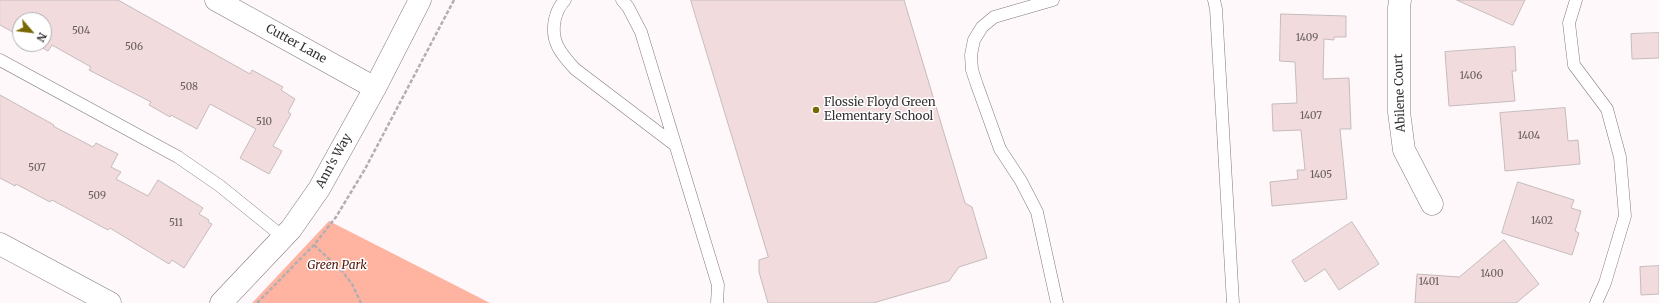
<!DOCTYPE html>
<html>
<head>
<meta charset="utf-8">
<style>
	body { margin:0 }
	#map { position:relative; width:1659px; height:303px; overflow:hidden; background:#fef8fb; font-family:Merriweather,serif }
	canvas { display:block }
	.north { position:absolute; left:12px; top:12px; width:40px; height:40px; box-sizing:border-box; background:#fff; border:1px solid #afadae; border-radius:50%; rotate:118deg; font-size:11px; font-weight:700; line-height:16px; text-align:center; color:#373334 }
	.north::after { content:''; display:block; margin:auto; width:14px; height:18px; background:#776800; clip-path:polygon(50% 0,100% 100%,50% 72%,0 100%) }
</style>
</head>
<body>
<div id="map">
<canvas width="1659" height="303"></canvas>
<div class="north">N</div>
</div>
<script>
const ctx = document.querySelector('canvas').getContext('2d');
ctx.lineJoin = 'round';
function fillPath(path, color) { ctx.fillStyle = color; ctx.fill(path, 'evenodd'); }
function strokePath(path, color, width, dash) { ctx.strokeStyle = color; ctx.lineWidth = width; ctx.lineCap = dash ? 'butt' : 'round'; ctx.setLineDash(dash || []); ctx.stroke(path); }
function label(font, color, halo, rows, align = 'center') {
  ctx.font = font + ' Merriweather,serif'; ctx.lineWidth = 3; ctx.setLineDash([]); ctx.textBaseline = 'middle'; ctx.strokeStyle = halo; ctx.fillStyle = color; for (const [text, x, y, turn = 0] of rows) {
    ctx.save(); ctx.translate(x, y); ctx.rotate((+turn || 0) * Math.PI / 180); ctx.textAlign = isNaN(turn) ? turn : align; if (halo) ctx.strokeText(text, 0, 0); ctx.fillText(text, 0, 0); ctx.restore();
  }
}
fillPath(new Path2D(`
	M329,221L490,303H252Z`), '#ffb4a2');
const building = new Path2D(`
	M0,0H118L250,74L252,70L283,87L281,90L295,99L288,112L291,114L273,146L282,151L269,174L240,158L256,129L210,104L197,129L171,115L170,117L149,105L151,102L89,70L91,67L52,45L48,51L35,44H44V20H20V36L0,25Z
	M691,0H904L965,203L972,207L987,258L959,267L949,281L873,303H768L759,272V260L768,257Z
	M1457,0H1525L1513,25Z
	M1281,14L1346,16V37H1334V40L1324,39L1323,79L1349,78L1351,129H1340L1347,199L1272,206L1270,182L1298,179L1297,170H1305L1301,130L1273,131L1272,104L1297,103L1295,62L1280,61Z
	M1659,33V58L1632,59L1631,34Z
	M1515,47L1516,71H1512L1515,101L1449,106L1445,52Z
	M0,95L54,125L53,126L93,147L96,143L118,154L111,167L121,172L116,179L148,196L158,180L203,208L199,214L209,220L208,222L212,224L184,268L172,260L169,264L110,228L108,230L52,200L50,202L16,184L15,186L0,178Z
	M1565,108L1568,141L1578,140L1580,164L1505,171L1500,113Z
	M1518,182L1574,200L1571,208L1581,211L1575,231L1579,233L1572,255L1502,233Z
	M1352,222L1379,264L1339,290L1325,269L1305,282L1292,261Z
	M1504,240L1539,284L1516,303H1415L1417,274L1459,277Z
	M1659,266V294L1641,295L1640,267Z`);
fillPath(building, '#f2dbdd');
strokePath(building, '#c5bbbc', 1);
const service = new Path2D(`
	M565,0C559,6 557,11 555,19C550,41 561,54 575,69L675,145
	M622,0L628,7L641,32L718,285L717,303
	M1053,0L994,17L982,27L974,40L971,55L972,70L977,85L1000,149L1021,181L1037,212L1057,303
	M1214,0L1216,9L1233,303
	M1576,0L1569,23L1574,65L1607,109L1620,157L1625,216L1605,283L1596,303
	M0,60L178,157L220,186L283,237`);
const minor = new Path2D(`
	M216,0L375,88
	M1400,0L1399,8V112L1404,150L1432,204
	M0,244L110,303
	M221,303L291,229L319,189L375,88L420,0`);
strokePath(service, '#827a7d', 13);
strokePath(minor, '#827a7d', 23);
strokePath(new Path2D(`
	M314,245L341,270L352,284L361,303
	M257,303L314,245L336,217L365,169L454,0`), '#b3aeb0', 2.5, [4, 2]);
strokePath(service, '#fff', 12);
strokePath(minor, '#fff', 22);
for (const [x, y, r, color] of [
	[816,110,4,"#776800"]
]) { const dot = new Path2D(); dot.arc(x, y, r, 0, 2 * Math.PI); ctx.fillStyle = color; ctx.fill(dot); strokePath(dot, '#fff', 1.5); }
label('10px', '#665d5e', null, [
	["504",81,31],
	["1409",1307,38],
	["506",134,47],
	["1406",1471,76],
	["508",189,87],
	["1407",1311,116],
	["510",264,122],
	["1404",1529,136],
	["507",37,168],
	["1405",1321,175],
	["509",97,196],
	["1402",1542,221],
	["511",176,223],
	["1400",1492,274],
	["1401",1429,282]
]);
label('12px', '#373334', '#fff', [
	["Cutter Lane",296,44,29],
	["Abilene Court",1400,93,-92],
	["Ann's Way",334,161,-61]
]);
label('12px', '#373334', '#fff', [
	["Flossie Floyd Green",824,103],
	["Elementary School",824,117]
], 'left');
label('italic 12px', '#501306', '#fff', [
	["Green Park",337,266]
]);
</script>
</body>
</html>
